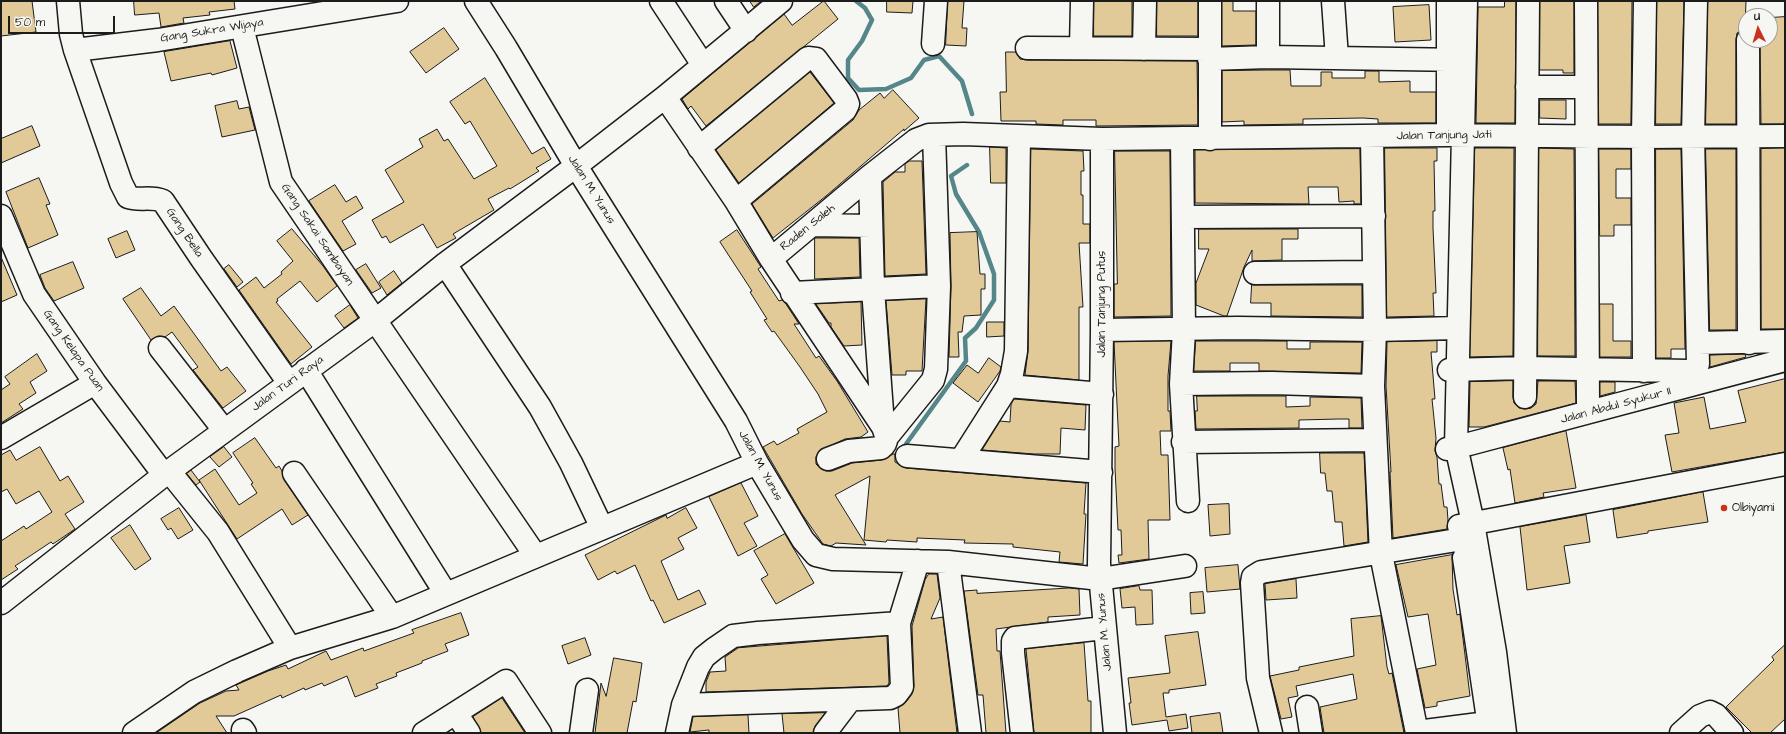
<!DOCTYPE html>
<html>
<head>
<meta charset="utf-8">
<style>
	body { margin:0 }
	#map { position:relative; width:1786px; height:734px; overflow:hidden; background:#f6f6f2; font-family:"Architects Daughter",sans-serif }
	canvas { display:block }
	.frame { position:absolute; inset:0; border:2px solid #1c1c1c; pointer-events:none }
	.north { position:absolute; left:1738px; top:8px; width:40px; height:40px; box-sizing:border-box; background:#f6f6f2; border:1px solid #9f9f9c; border-radius:50%; rotate:355deg; font-size:11px; font-weight:700; line-height:16px; text-align:center; color:#1c1c1c }
	.north::after { content:''; display:block; margin:auto; width:14px; height:18px; background:#c8321e; clip-path:polygon(50% 0,100% 100%,50% 72%,0 100%) }
	.scale { position:absolute; left:8px; top:16px; width:107px; height:18px; box-sizing:border-box; border:2px solid #1c1c1c; border-top:0; padding-left:5px; font-size:12px; line-height:14px; white-space:nowrap; color:#1c1c1c; -webkit-text-stroke:3px #f6f6f2; paint-order:stroke }
</style>
</head>
<body>
<div id="map">
<canvas width="1786" height="734"></canvas>
<div class="frame"></div>
<div class="north">U</div>
<div class="scale">50 m</div>
</div>
<script>
const ctx = document.querySelector('canvas').getContext('2d');
ctx.lineJoin = 'round';
function strokePath(path, color, width, dash) { ctx.strokeStyle = color; ctx.lineWidth = width; ctx.lineCap = dash ? 'butt' : 'round'; ctx.setLineDash(dash || []); ctx.stroke(path); }
function fillPath(path, color) { ctx.fillStyle = color; ctx.fill(path, 'evenodd'); }
function label(font, color, halo, rows, align = 'center') {
  ctx.font = font + ' "Architects Daughter",sans-serif'; ctx.lineWidth = 3.5; ctx.setLineDash([]); ctx.textBaseline = 'middle'; ctx.strokeStyle = halo; ctx.fillStyle = color; for (const [text, x, y, turn = 0] of rows) {
    ctx.save(); ctx.translate(x, y); ctx.rotate((+turn || 0) * Math.PI / 180); ctx.textAlign = isNaN(turn) ? turn : align; if (halo) ctx.strokeText(text, 0, 0); ctx.fillText(text, 0, 0); ctx.restore();
  }
}
strokePath(new Path2D(`
	M856,1L865,8L872,20L862,41L848,60V78L859,90L886,89L911,78L924,60L939,56L962,81L972,114
	M906,444L966,361L965,338L976,328L994,300V274L979,232L956,194L951,176L967,165`), '#55868a', 4.5);
const building = new Path2D(`
	M1,1H32L36,32L1,36Z
	M134,1H234L235,9L209,12L210,15L183,18L184,23L161,27L159,13L135,15Z
	M750,1H761L754,7Z
	M824,1L838,19L706,126L691,106L688,109L682,99L784,14L792,25Z
	M887,1H913L912,13L887,12Z
	M948,1H964L962,28H967L966,46L946,45Z
	M1094,1H1132V36H1094Z
	M1157,1H1198V36H1157Z
	M1222,1H1233V11H1256V45L1222,46Z
	M1505,1H1516L1515,123H1476L1478,7H1504Z
	M1540,1H1574V73H1563V70H1540Z
	M1598,1H1632L1631,124H1599Z
	M1657,1H1684L1681,124H1656Z
	M1708,1H1746L1745,28L1737,33L1736,40V124H1706Z
	M1429,5L1431,40L1395,42L1393,7Z
	M1785,17V118L1784,124H1761L1760,40H1770V18Z
	M444,28L459,49L426,73L410,52Z
	M230,41L237,68L212,75L211,73L171,81L164,52Z
	M1006,52H1016L1020,59L1027,60L1197,61L1198,125L1096,126V120H1063V125L1036,124V121H1001L1000,92H1006Z
	M1268,70H1290L1291,86H1321V72H1332V78H1365V71H1379V82L1410,81V92H1436V123H1378V119L1363,118L1303,119V124L1244,125V121L1222,122V71Z
	M810,72L834,103L739,183L716,150Z
	M485,78L532,154L544,147L551,159L536,168L539,171L510,189L509,188L488,199L494,210L453,234L456,238L437,248L423,224L390,243L386,236L382,238L372,220L404,202L385,170L423,147L419,139L437,129L444,141L448,139L474,179L497,166L470,121L465,124L450,102Z
	M893,90L919,118L904,131V129L826,196L773,238L752,204L853,120L859,110L880,93L884,98Z
	M1540,100H1566V119L1540,118Z
	M237,101L239,109L249,107L255,130L222,137L215,106Z
	M32,126L40,146L1,163V139Z
	M990,147L1006,148V183H991Z
	M1385,148H1437V161H1434L1435,211H1433V228L1436,293H1433L1434,316L1387,317Z
	M1475,148H1514L1513,356L1470,357Z
	M1539,148L1574,149L1575,356H1538Z
	M1785,148V329H1761V149Z
	M1031,149L1083,151L1084,171H1081V195H1083V224H1090V243H1079L1083,307H1079V380L1025,375L1028,351Z
	M1360,149L1361,204H1354V201L1339,202L1338,187H1308L1309,204L1195,203V150Z
	M1599,149H1631V169H1616V198H1631V225H1614V236H1600Z
	M1656,149H1681L1685,349H1671V358H1656Z
	M1706,149H1736V330H1710Z
	M1115,151H1170L1171,316L1114,317V284H1117Z
	M910,161H922L926,274L885,276L883,182L895,172H905V164Z
	M39,178L50,204L46,205L58,235L28,248L6,192Z
	M335,185L346,202L356,196L363,208L342,221L356,244L343,251L309,201Z
	M292,229L323,266L337,286L317,302L300,281L277,299L278,301L276,302L312,347L291,364L239,290L256,277L264,288L282,274L281,272L293,261L277,241Z
	M1199,229H1298V239H1282V260L1252,261V250L1244,267L1227,316H1224L1196,305V283L1209,249H1199Z
	M737,230L761,267L758,269L779,301L782,300L786,304L799,324H794L816,358L819,356L837,381L868,432L861,437L845,439L819,451L816,457V464L820,468L826,471H832L852,463L882,460L893,454H895V462L906,468L1086,483L1084,514H1086L1083,564L1059,562L1060,552L1013,547V544L964,543L965,540L917,538V542L887,540L886,542L864,540L870,476L835,495L866,545L836,543L831,546L823,544L802,514L763,447L774,441L777,445L799,433L797,429L827,412L818,394L800,367L774,331L772,332L764,320L767,319L750,292L752,291L720,242Z
	M127,231L135,250L116,258L108,239Z
	M977,232L980,274H985V289H981V315L964,316L962,332H958L959,357H949L951,286L950,233Z
	M815,238H859L860,277L815,279Z
	M1,257L17,295L1,302Z
	M73,262L84,288L54,301L45,288L40,275Z
	M366,264L381,288L372,293L356,270Z
	M229,265L243,282L237,287L224,269Z
	M394,271L402,283L387,295L379,282Z
	M1252,285H1362V317L1271,316V303H1251Z
	M141,288L161,316L174,306L221,371L227,367L246,391L223,408L193,370L198,367L172,332L165,337L158,336L151,340L123,299Z
	M926,299L922,371H906V375H892L886,301Z
	M861,302L862,345L844,346L831,327V323H829L816,304Z
	M1600,304H1613V341H1631V357H1600Z
	M350,305L358,318L344,328L335,316Z
	M987,322H1004V336L987,337Z
	M1171,341L1168,376V411H1170L1171,431H1160L1161,455H1168L1170,520H1148L1149,559L1119,563L1118,555H1122L1121,530H1118L1115,468V447L1119,446L1114,342Z
	M1196,341H1287V349H1310V342H1362L1361,373L1259,371V363H1230V371H1194Z
	M1437,341V352H1431L1435,399H1432L1436,438L1435,451L1437,457L1439,484H1441L1444,507H1447L1448,520L1447,529L1393,538L1390,472H1391L1386,386L1387,342Z
	M37,354L47,371L30,382L36,393L19,404L23,409L1,423V390L10,384L5,377Z
	M1710,355L1745,354L1746,357L1710,367Z
	M989,358L1001,367L1000,371L978,402L953,383L967,365L978,373Z
	M1785,379V452L1672,472L1665,435L1679,433L1674,403L1704,397L1710,429L1746,422L1738,391Z
	M1513,381V397L1514,403L1519,408L1525,409L1531,408L1536,404L1538,381H1575L1576,403L1484,427H1469L1470,382Z
	M1600,382H1615V392L1600,396Z
	M1197,396H1286V407L1310,406V397L1361,398L1362,428H1349V419H1338L1299,420V428L1196,429L1195,411H1197Z
	M1014,399L1086,405L1085,430L1061,428L1060,454H1034L982,450L1000,421L1010,422L1011,405Z
	M1566,431L1576,488L1543,493L1544,497L1515,503L1510,469L1508,470L1503,448Z
	M255,438L276,468L279,466L282,471L284,480L308,515L292,525L282,509L237,539L199,480L215,469L239,505L257,493L251,484L253,483L233,453Z
	M40,447L60,481L68,476L84,502L65,514L75,529L53,544L51,542L15,566L18,569L1,580V541L24,526L26,529L52,512L39,491L16,504L7,489L1,492V455L10,450L16,460Z
	M224,447L232,457L219,467L210,457Z
	M1320,453H1364L1368,542L1344,546L1342,522H1335L1332,491H1327L1325,473H1321Z
	M191,470L200,482L196,485L187,474Z
	M741,483L758,516L744,523L757,546L738,556L709,497Z
	M1703,492L1708,522L1648,531V533L1617,538L1613,510Z
	M1229,504L1230,534L1210,536L1208,505Z
	M179,508L193,530L178,539L171,528L168,530L161,519Z
	M686,508L697,528L678,538L684,549L661,561L678,600L699,590L706,604L664,623L653,600L651,601L635,565L617,574L615,571L598,580L585,555L666,515L667,518Z
	M1586,515L1590,542L1564,546L1570,583L1527,590L1520,527Z
	M130,525L151,559L135,570L111,538Z
	M785,534L814,583L776,604L761,579L768,575L754,551Z
	M1452,555L1453,589L1457,615L1460,614L1470,696L1437,702V706L1425,708L1417,669L1436,665L1428,614L1408,617L1396,565Z
	M1238,565L1240,589L1207,592L1205,568Z
	M929,574H937L940,598L931,619L943,617L957,733H900L898,708L906,702L912,694L914,686L912,626L925,580Z
	M1296,579L1297,598L1266,600L1265,584Z
	M1139,586L1140,590H1152L1153,624L1136,625L1135,607L1122,608L1120,589Z
	M1070,588L1079,589L1080,615L1048,617V622L996,629L997,651H1000L1006,733H986L983,695H978L964,591L977,590V593Z
	M1203,592L1205,613L1191,614L1190,593Z
	M461,613L469,635L445,644L448,651L422,661V663L396,673L397,676L376,684L378,688L355,697L347,676L324,686L322,683L305,690L304,688L282,698L281,695L234,716H216L227,733H156L200,703L226,691L239,690L236,685L268,671L286,665L288,669L326,651L331,660L363,648L364,651L414,633L412,630Z
	M1381,616L1387,667L1389,674L1392,673L1404,733H1324L1320,707L1357,699L1353,674L1296,686L1298,696L1288,698L1292,717L1281,719L1270,676L1299,670V667L1354,656L1351,619Z
	M1198,632L1206,685L1169,690V693H1163L1166,717L1186,714L1188,728L1169,731L1167,720L1132,725L1129,703H1131L1128,678L1170,673L1165,636Z
	M887,636L889,683L887,686L706,692V682L710,672L726,671L725,657L738,648Z
	M585,638L591,655L568,664L562,646Z
	M1084,643L1088,701H1091V733H1034L1026,649Z
	M1785,645V719L1770,733H1752L1726,707L1774,660L1772,657Z
	M614,658L642,663L636,702L633,701L627,733H595L601,683L606,696Z
	M502,698L525,733H481L473,717Z
	M825,713L815,726L813,733H784L782,714Z
	M1220,713L1223,733H1192L1190,717Z
	M748,715L749,733H709V730L690,732L693,717Z`);
fillPath(building, '#e2ca98');
strokePath(building, '#1c1c1c', 1);
const minor = new Path2D(`
	M68,1L71,34L75,50L158,40L397,1
	M476,1L506,48L576,166L736,421L757,463L803,540L816,555L833,559L948,562L1100,579L1185,566
	M661,1L703,65
	M726,1L746,31
	M1210,1V139
	M1268,1V57
	M1333,1L1337,58
	M1448,1V129
	M1466,1L1456,446L1473,523L1495,652L1505,733
	M1586,1L1588,403
	M242,27L281,182L535,555
	M1748,40L1749,343
	M933,44L936,1
	M1027,48L1209,49
	M1081,48L1082,1
	M1144,49L1145,1
	M75,50L121,183L128,197C139,201 151,196 163,201L201,258L289,383
	M1209,59L1268,57L1463,60
	M1527,87H1586
	M665,97L736,201L771,259L870,176L916,140L929,135L963,134L1102,139L1448,135L1643,137L1785,136
	M1372,137L1375,330L1373,386L1381,554L1417,733
	M1182,138L1184,330L1181,384L1188,501
	M1102,139V330L1099,564L1115,733
	M699,148L808,58L816,59L846,99L848,104L845,110L736,201
	M870,176L873,289L883,425
	M1,216L34,294L95,383L164,475
	M1183,217L1374,216
	M813,225L871,226
	M771,259L883,427C886,435 889,442 881,448L849,451L828,459
	M445,264L540,407L571,463L602,528
	M1255,273L1374,272
	M792,293L939,286
	M1102,330L1238,328L1375,330L1457,328
	M1698,343L1785,341
	M160,348L224,430
	M306,370L446,594
	M1449,370L1524,368L1689,371L1695,369L1698,364L1693,137L1696,1
	M1644,371L1643,137L1645,1
	M1181,384L1272,383L1373,386
	M1008,386L1102,394
	M1525,397L1528,1
	M887,437L933,380L936,369L939,286L934,135
	M1,438L95,383
	M1183,442L1375,440
	M1447,449L1469,444L1785,360
	M907,456L1101,472
	M961,460L1008,386L1012,374L1016,351L1019,137
	M169,471L218,532L290,648
	M294,473L392,617
	M1459,526L1785,464
	M1464,558L1489,726
	M948,562L970,733
	M1,603L164,475L376,320L445,264L576,166L665,97L781,1
	M683,705L890,698L896,695L902,687L899,623L918,561
	M1307,707L1311,733
	M456,713L469,733
	M243,730L245,733
	M1417,732L1503,721
	M134,733L194,692L237,671L290,648L392,617L757,463
	M424,733L506,681L540,733
	M581,733L587,690
	M677,733L683,705L698,667L704,657L714,649L733,636L758,633L899,623
	M825,733L850,700
	M1022,733L1013,653V641L1015,638L1104,628
	M1271,733L1258,678L1252,583L1253,577L1261,572L1475,537
	M1681,733L1700,716L1710,712L1716,715L1732,733`);
strokePath(minor, '#1c1c1c', 25);
strokePath(minor, '#f6f6f2', 22);
for (const [x, y, r, color] of [
	[1724,508,4,"#c8321e"]
]) { const dot = new Path2D(); dot.arc(x, y, r, 0, 2 * Math.PI); ctx.fillStyle = color; ctx.fill(dot); strokePath(dot, '#f6f6f2', 1.5); }
label('12px', '#1c1c1c', '#f6f6f2', [
	["Gang Sukra Wijaya",212,31,-9],
	["Jalan Tanjung Jati",1444,136,-1],
	["Jalan M. Yunus",591,190,58],
	["Raden Saleh",808,228,-39],
	["Gang Bella",184,233,56],
	["Gang Sakai Sambayan",317,235,56],
	["Jalan Tanjung Putus",1102,304,-90],
	["Gang Kelapa Puan",73,351,55],
	["Jalan Turi Raya",288,384,-36],
	["Jalan Abdul Syukur II",1616,406,-15],
	["Jalan M. Yunus",760,466,61],
	["Jalan M. Yunus",1105,632,-95]
]);
label('12px', '#1c1c1c', '#f6f6f2', [
	["Olbiyami",1732,508]
], 'left');
</script>
</body>
</html>
